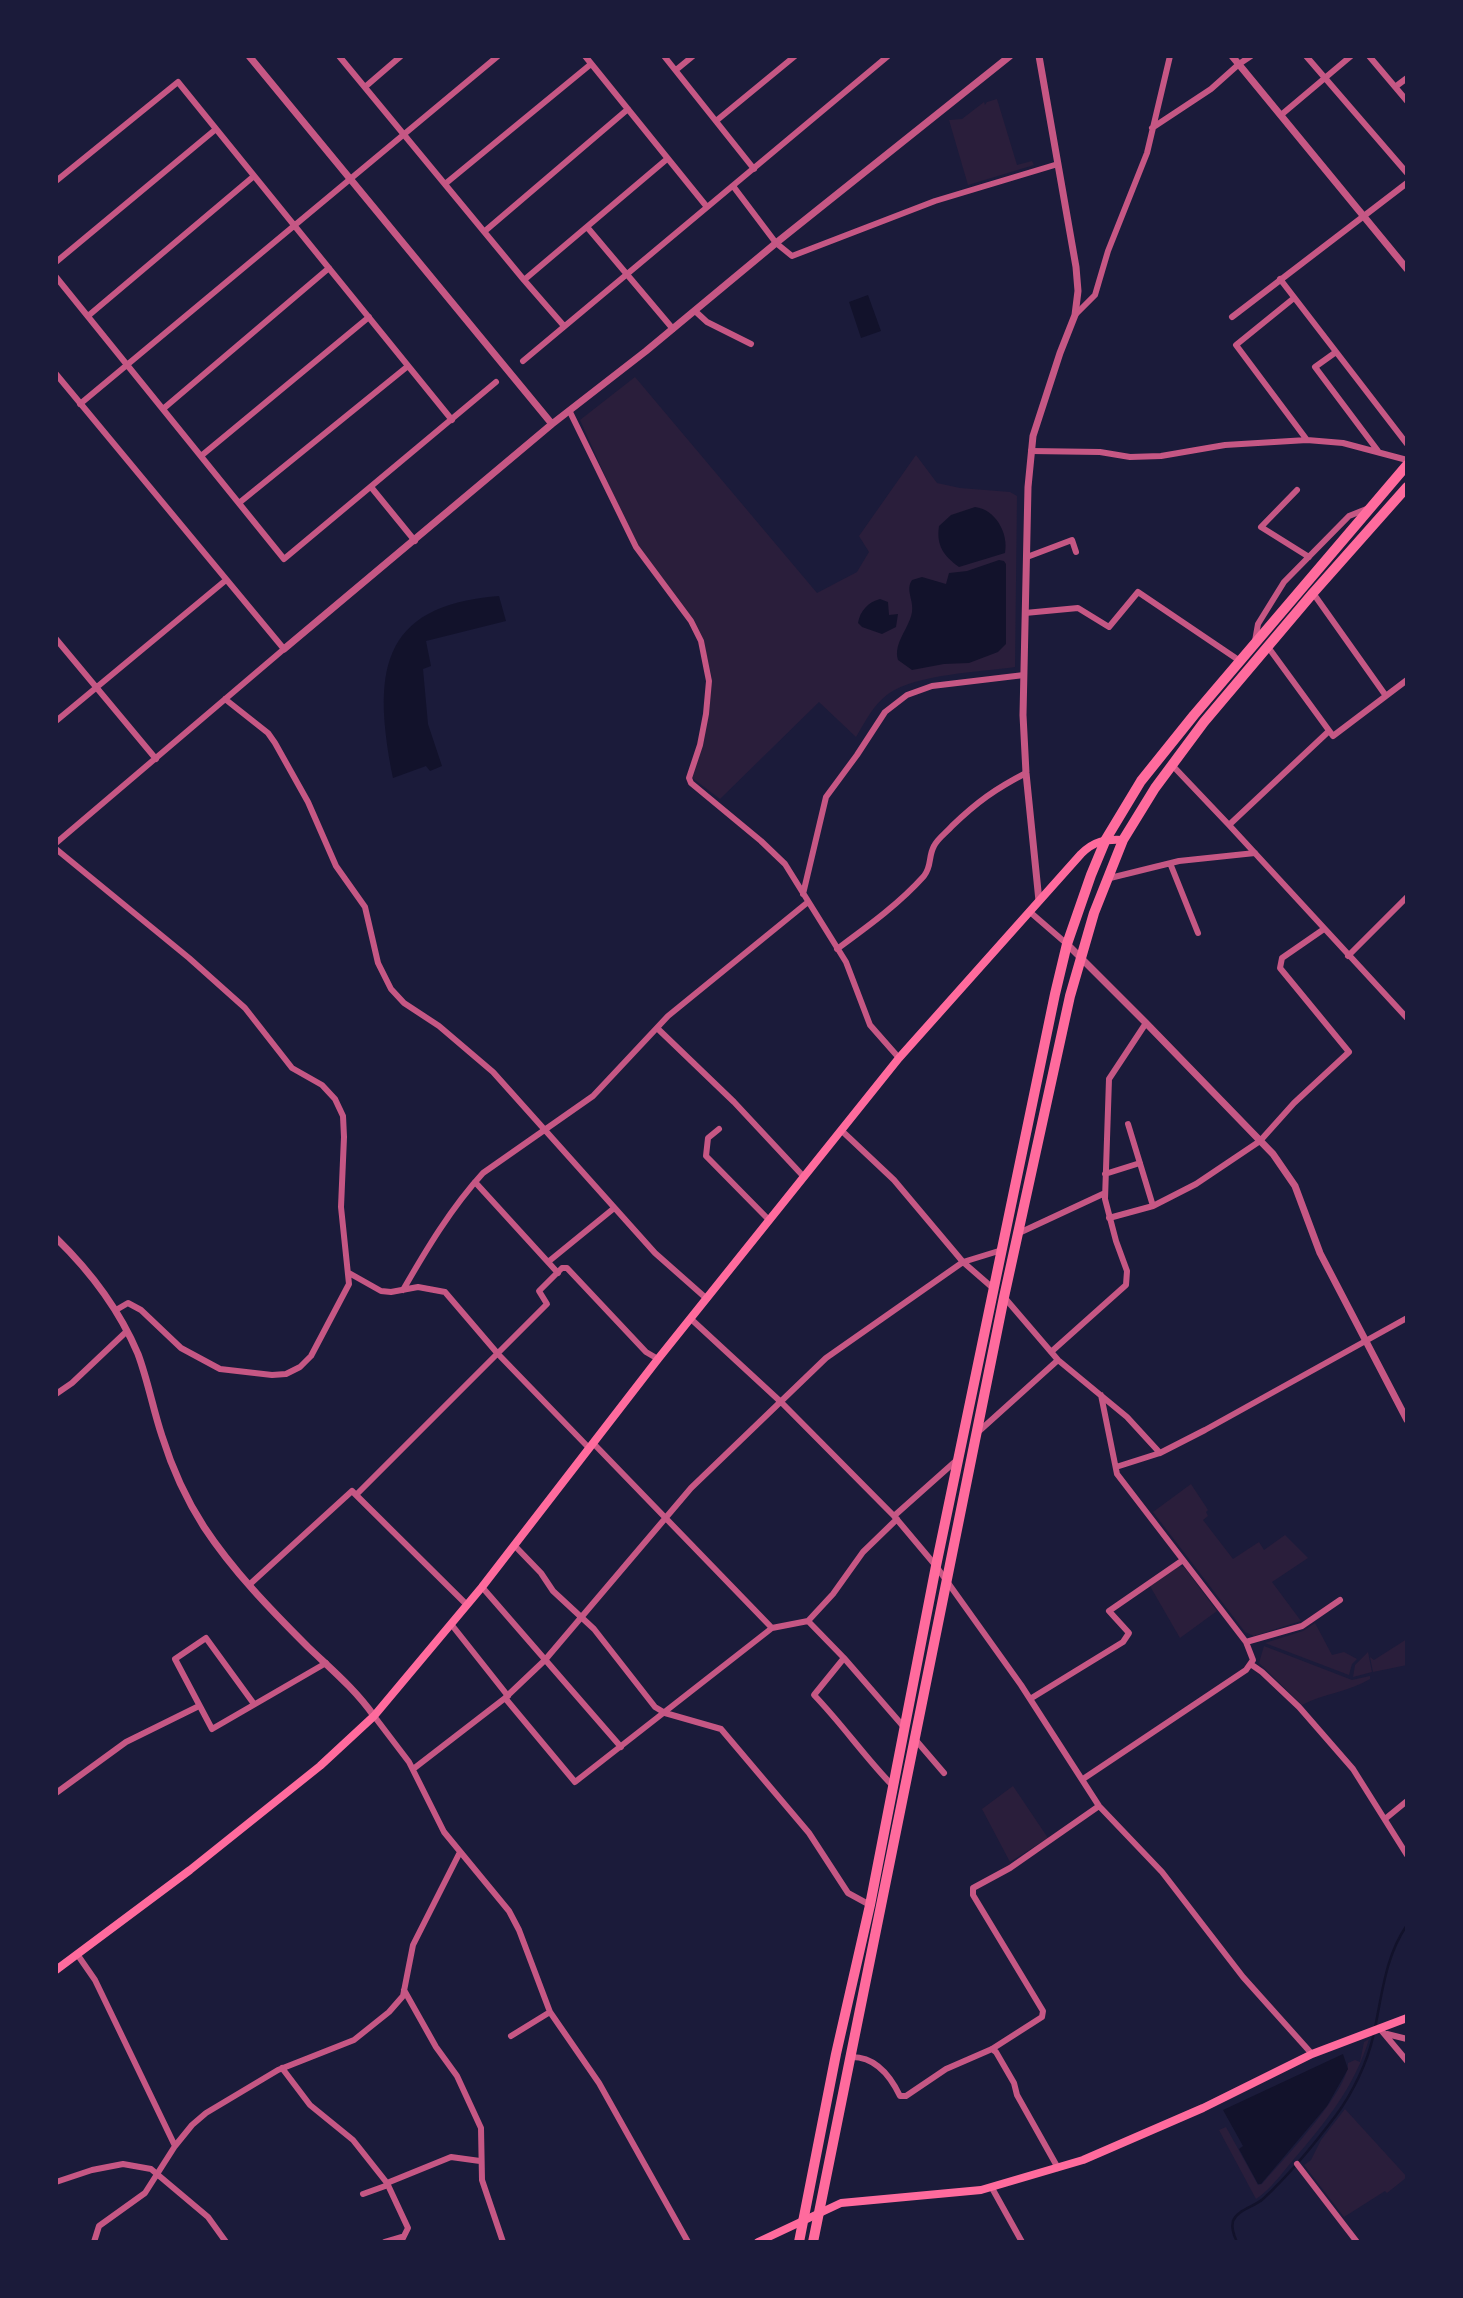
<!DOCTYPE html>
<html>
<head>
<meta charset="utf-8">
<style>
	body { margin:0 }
	#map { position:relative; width:1463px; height:2298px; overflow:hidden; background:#1b1b3a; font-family:"DM Sans",sans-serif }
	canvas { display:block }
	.frame { position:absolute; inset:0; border:58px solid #1b1b3a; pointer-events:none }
</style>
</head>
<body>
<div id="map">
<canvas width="1463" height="2298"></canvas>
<div class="frame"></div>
</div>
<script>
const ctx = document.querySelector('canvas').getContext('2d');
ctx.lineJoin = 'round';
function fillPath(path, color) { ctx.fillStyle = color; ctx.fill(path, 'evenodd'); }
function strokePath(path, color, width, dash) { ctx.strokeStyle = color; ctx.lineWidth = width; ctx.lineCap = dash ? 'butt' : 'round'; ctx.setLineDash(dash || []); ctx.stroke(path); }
fillPath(new Path2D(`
	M997,99L1017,165L1032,161L1034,165L968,185L949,120L962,119L984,102L985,105L987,102Z
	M635,377L817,593L857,572L869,552L859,536L916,455L937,483L960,488L1010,492L1017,496L1015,667C980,672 916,674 888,694C873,705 865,722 856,737L819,702L720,799L691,777L709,714L712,678L703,640L637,547L580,420Z
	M1191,1484L1208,1510L1206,1512L1208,1516L1203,1520L1233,1559L1259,1542L1264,1550L1285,1535L1308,1558L1272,1582L1301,1621L1254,1636L1245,1632L1153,1512Z
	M1179,1566L1184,1567L1217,1611L1180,1638L1150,1586Z
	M1315,1623L1332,1655L1344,1652L1357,1659L1352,1664L1349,1675L1265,1643L1303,1631Z
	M1407,1639V1665L1373,1672L1370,1657L1374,1660Z
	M1264,1646L1352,1680L1370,1676V1679C1349,1692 1324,1693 1302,1705L1259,1663Z
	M1368,1652L1372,1672L1353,1677L1355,1665Z
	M1013,1786L1048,1838L1010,1862L982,1809Z
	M1369,2039C1355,2086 1325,2123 1294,2159C1282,2173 1271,2189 1256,2199L1219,2130L1226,2127L1258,2185L1262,2184C1282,2161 1349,2091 1348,2063L1355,2060L1360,2062L1364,2042Z
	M1345,2109L1407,2177L1387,2193L1385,2191L1344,2217L1304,2165L1311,2160L1321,2140Z`), '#2a1e3b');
fillPath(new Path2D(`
	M868,295L881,331L861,338L849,302Z
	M975,507C995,509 1009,533 1005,553L959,567C944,556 936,546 939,526L951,515Z
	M999,560L1004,561L1006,564V644L998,652L969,663L944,664L912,670L898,660C893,643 909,629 912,612C914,600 905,590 912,580L922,577L946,584L949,573L967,571Z
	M499,596L506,621L426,641L431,666L423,669L428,724L442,766L430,771L426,766L393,778C373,676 377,605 499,596Z
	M880,599L888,602L889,615L898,614L896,627L882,634L862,627L858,623C860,611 868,602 880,599Z
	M1343,2054L1348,2069L1327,2106L1261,2184H1258L1239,2149L1243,2146L1223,2110Z`), '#12122b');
strokePath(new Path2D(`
	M1237,2242C1234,2236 1231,2229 1233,2221C1237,2210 1254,2207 1263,2199C1288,2176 1316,2142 1337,2114C1353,2092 1367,2063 1373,2037C1382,1998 1384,1958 1407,1925`), '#12122b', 2.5);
strokePath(new Path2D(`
	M339,56L524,280L564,326
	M585,56L707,207
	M664,56L754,169
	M1306,56L1407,173
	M1369,56L1407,101
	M676,70L693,56
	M365,87L401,56
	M1395,87L1407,78
	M1281,115L1351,56
	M716,121L795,56
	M1152,128L1211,89L1239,64L1251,56
	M56,181L178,82L452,420
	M445,184L591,64
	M733,186L776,243L792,256L935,201L1058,164
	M587,227L673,329
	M485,231L628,109
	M56,262L216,129
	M56,277L284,559L496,382
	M1280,279L1407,444
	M524,280L667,159
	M1294,298L1236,345L1307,440
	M695,311L707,322L751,344
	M1075,315L1095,295L1108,251L1147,153L1170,56
	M88,316L254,176
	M1232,317L1407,183
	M1336,352L1315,367L1378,451
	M523,361L888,56
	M56,374L284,649L56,843
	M80,404L498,56
	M163,409L329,268
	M570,412L636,547L691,621L701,641L709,681L706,714L700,745L689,778L691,783L761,841L785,864L846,962L870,1025L899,1058
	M1031,451L1100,452L1130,457L1161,456L1225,445L1307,440L1343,443L1407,460
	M201,456L369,317
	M371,487L415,541
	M1297,490L1261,527L1309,557
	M239,503L408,366
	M1027,557L1072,540L1076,552
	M1313,593L1386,696
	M1025,613L1078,608L1109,627L1138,592L1240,661
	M56,639L156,759
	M1255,641L1258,624L1284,582L1349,516L1369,508
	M1268,647L1333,736L1407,680
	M225,699L268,733L275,743L308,802L336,866L365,907L378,963L391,989L404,1003L439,1026L493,1072L655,1253L707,1299
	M56,721L226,580
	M1172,765L1229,825L1407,1018
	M1229,825L1329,731
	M56,849L189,958L245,1008L292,1068L322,1085L335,1099L343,1116L344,1137L341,1207L349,1284L311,1356L300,1367L286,1374L272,1375L220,1369L181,1348L141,1310L128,1303L116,1310
	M1170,863L1198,933
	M1106,879L1179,861L1255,853
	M803,894L826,797L857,755L885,712L907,695L932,686L1024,675
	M1030,912L1067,944
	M837,949C867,927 899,904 924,876C932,866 928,857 934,846C938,838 946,833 952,826C977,802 995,789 1026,773
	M1348,956L1407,897
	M657,1028L734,1102L804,1177
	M1128,1124L1153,1206
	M719,1129L708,1138L706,1156L769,1220
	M842,1131L894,1180L963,1262L994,1289
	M1105,1174L1140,1163
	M475,1182L558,1273
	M1109,1218L1153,1206L1196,1184L1260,1141L1294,1103L1349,1052L1280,968L1282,958L1324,929
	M1019,1233L1105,1193
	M548,1262L613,1209
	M349,1273L381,1291L391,1292L418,1287L445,1292L498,1354L589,1448
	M403,1290C426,1250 451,1208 483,1173L593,1096L668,1016L808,902
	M1004,1297L1058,1360L1127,1417L1160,1453
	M691,1319L782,1403L894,1516L936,1566L1021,1685L1099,1806L1162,1872L1243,1977L1312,2054
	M1051,1352L1126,1285L1127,1271L1116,1241L1105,1199L1109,1079L1146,1023
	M56,1394L72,1383L127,1331
	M977,1433L1058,1360
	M593,1443L772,1628
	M1116,1467L1160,1453L1205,1430L1407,1318
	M356,1495L547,1304L539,1291L562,1268H567L646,1352L658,1359
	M894,1516L958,1459
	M514,1545L541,1573L553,1591L594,1629L655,1707L665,1713L721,1729L809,1833L848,1893L870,1905
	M249,1585L352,1491L467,1605
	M482,1587L621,1747
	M808,1621L844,1658L814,1695C842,1724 864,1756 892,1785
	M451,1624L508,1696
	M1246,1642L1302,1626L1340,1600
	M844,1658L903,1726
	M1252,1665L1262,1672L1299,1707L1353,1769L1407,1855
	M505,1698L575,1782L772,1628L808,1621L833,1594L863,1552L897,1519
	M1030,1699L1123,1642L1129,1633L1109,1611L1183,1560
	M254,1704L206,1638L175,1659L212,1729L326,1663
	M374,1716L409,1762L444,1832L509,1911L519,1930L550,2012L599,2083L688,2242
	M914,1738L944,1773
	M413,1769L505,1698L545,1660L691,1488L826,1358L963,1262L1002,1250
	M1083,1779L1246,1670L1253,1660L1246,1642L1117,1474L1101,1395
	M56,1793L126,1742L199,1706
	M1385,1819L1407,1801
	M77,1954L95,1980L175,2146
	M404,1990L436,2047L457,2076L481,2128L482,2180L503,2242
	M1381,2030L1407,2061
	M1387,2034L1407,2039
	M511,2036L550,2012
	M992,2049L996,2052L1014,2083L1017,2095L1058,2168
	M850,2057C874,2056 890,2075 900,2096H906L946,2069L992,2049L1042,2017L1043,2011L973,1895V1888L1010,1868L1099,1806
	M282,2068L310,2105L353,2140L387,2183L408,2228L401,2242
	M1297,2164L1357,2242
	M56,2182L92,2170L123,2164L151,2169L208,2217L226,2242
	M387,2183L451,2157L480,2161
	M992,2188L1022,2242
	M363,2194L388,2185
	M94,2242L99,2226L145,2193L175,2146L192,2125L206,2113L278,2070L354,2040L389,2012L403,1996L413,1945L460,1852
	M385,2242L402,2237`), '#c65784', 6);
strokePath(new Path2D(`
	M249,56L552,424
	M1232,56L1407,269
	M284,649L552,424L646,351L776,243L1010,56
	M1039,901L1026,773L1023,715L1028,487L1033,436L1060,353L1075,315L1078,291L1076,267L1039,56
	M1067,944L1146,1023L1273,1154L1295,1186L1320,1253L1407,1420
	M56,1238C91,1272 119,1309 138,1354C148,1381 153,1409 162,1436C172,1468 186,1499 204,1527C233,1571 271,1610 308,1647C331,1669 355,1689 374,1716`), '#c65784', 7);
strokePath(new Path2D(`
	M56,1970L190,1870L320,1766L374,1716L482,1587L658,1359L899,1058L1081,854C1094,841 1105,839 1123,840
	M758,2242L841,2203L981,2190L1083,2160L1203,2108L1312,2054L1407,2018`), '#ff6b9d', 8);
strokePath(new Path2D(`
	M799,2242L836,2054L870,1905L936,1566L1055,994L1067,944L1091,875L1106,839L1141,781L1194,715L1407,465
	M813,2242L1004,1297L1070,996L1094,913L1123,840L1155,788L1204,722L1313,593L1407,487`), '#ff6b9d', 10);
</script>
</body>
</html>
